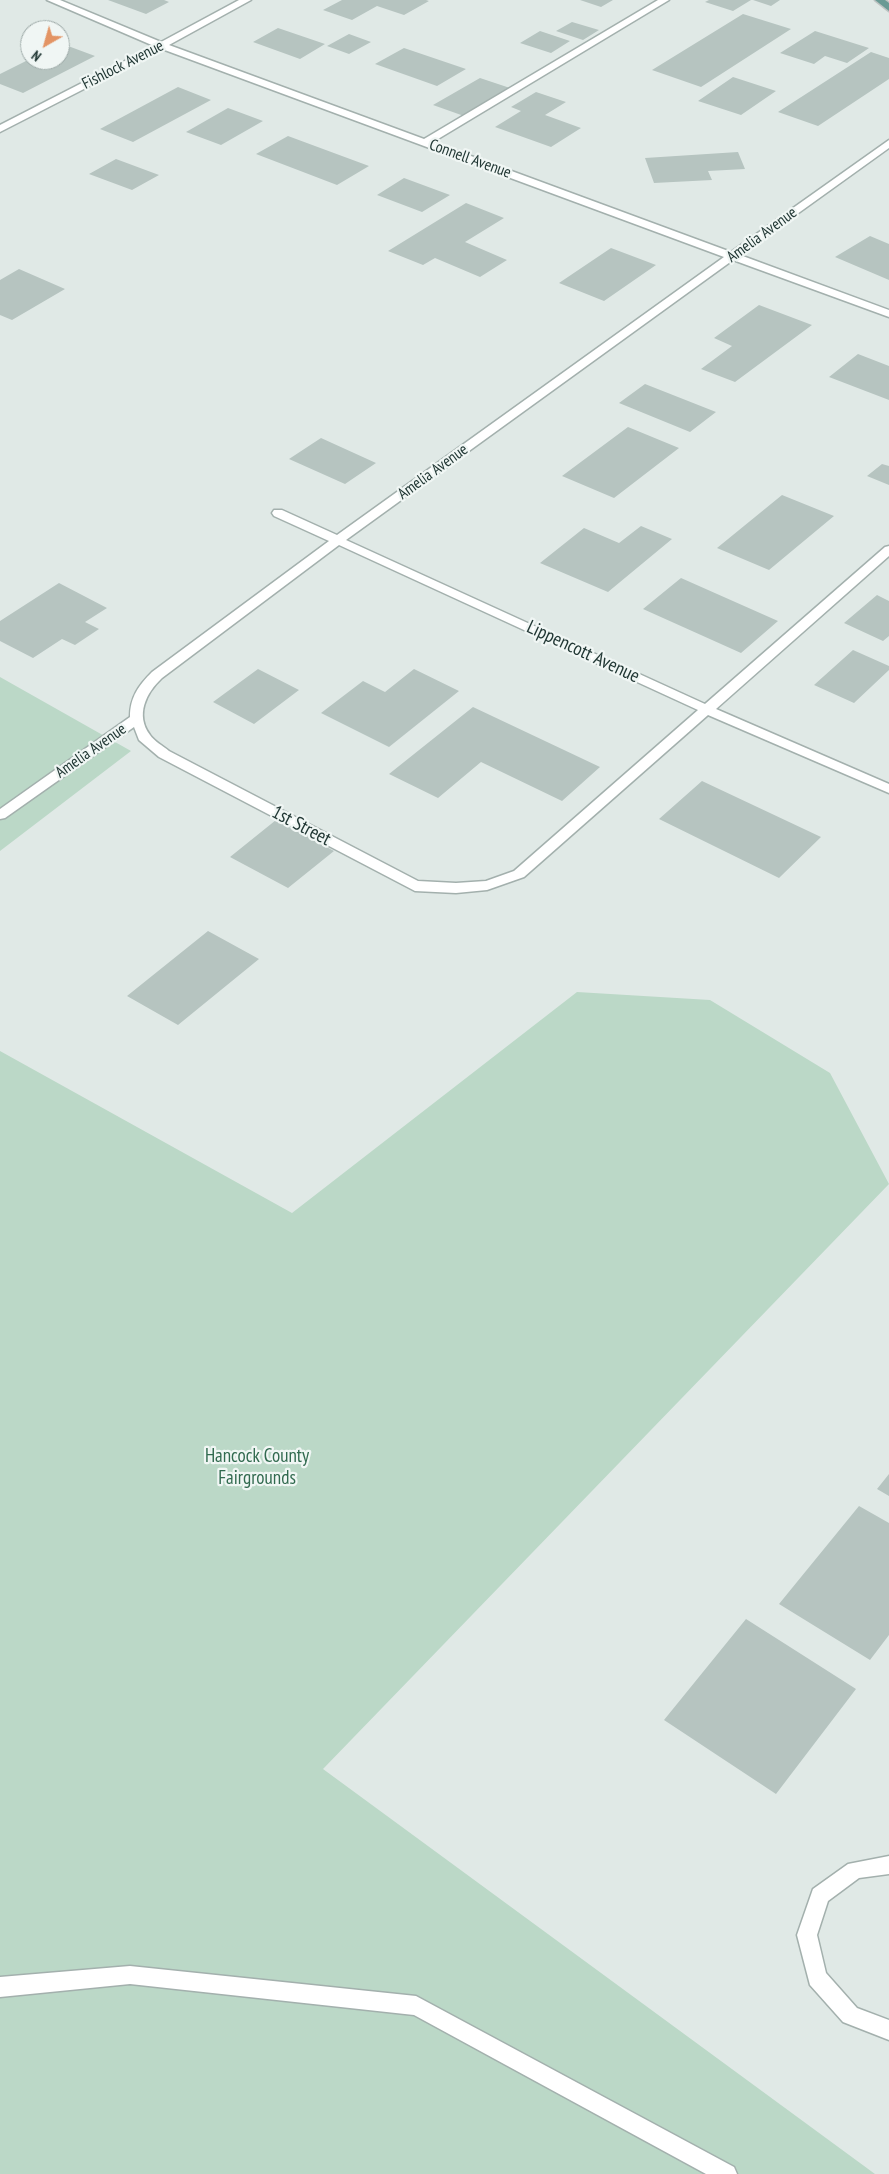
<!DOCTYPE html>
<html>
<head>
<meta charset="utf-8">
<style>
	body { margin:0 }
	#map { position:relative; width:889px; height:2174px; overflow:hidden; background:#e0e9e6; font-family:"PT Sans Narrow",sans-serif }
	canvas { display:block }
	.north { position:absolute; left:20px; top:20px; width:50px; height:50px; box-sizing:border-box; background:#f0f6f4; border:1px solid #9eaaa8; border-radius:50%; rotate:218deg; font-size:14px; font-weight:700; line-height:20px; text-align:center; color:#223835 }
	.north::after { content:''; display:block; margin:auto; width:18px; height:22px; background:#e39464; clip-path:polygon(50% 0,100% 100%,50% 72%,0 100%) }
</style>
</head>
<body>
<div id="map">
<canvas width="889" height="2174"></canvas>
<div class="north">N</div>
</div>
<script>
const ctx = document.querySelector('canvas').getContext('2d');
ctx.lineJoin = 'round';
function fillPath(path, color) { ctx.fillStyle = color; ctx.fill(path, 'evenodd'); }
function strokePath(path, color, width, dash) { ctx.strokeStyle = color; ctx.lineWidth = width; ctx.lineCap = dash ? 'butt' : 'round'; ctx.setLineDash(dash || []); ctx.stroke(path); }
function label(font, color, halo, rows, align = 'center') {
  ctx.font = font + ' "PT Sans Narrow",sans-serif'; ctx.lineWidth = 4.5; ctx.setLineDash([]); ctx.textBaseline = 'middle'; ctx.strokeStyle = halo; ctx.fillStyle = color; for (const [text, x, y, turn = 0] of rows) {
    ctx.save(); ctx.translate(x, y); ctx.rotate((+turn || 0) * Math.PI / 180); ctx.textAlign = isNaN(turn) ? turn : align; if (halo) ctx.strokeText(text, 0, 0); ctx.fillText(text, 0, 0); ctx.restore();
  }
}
fillPath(new Path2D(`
	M0,677L131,751L0,851Z
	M577,992L710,1000L830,1073L889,1184L323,1769L875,2174H0V1051L292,1213Z`), '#bbd8c7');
fillPath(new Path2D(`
	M108,0H164L169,2L146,14Z
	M342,0H426L429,1L404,15L377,6L352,20L323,10Z
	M580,0H613L601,7Z
	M709,0H751L733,11L705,2Z
	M753,0H780L771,6Z
	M743,14L791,29L701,87L652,70Z
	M572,22L599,30L583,40L556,31Z
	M278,28L325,44L300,59L253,42Z
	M540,31L570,41L551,53L520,43Z
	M815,31L869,48L847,63L825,56L814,64L780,53Z
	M349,34L371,42L349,54L327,46Z
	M60,43L95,56L23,93L0,84V74L30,59L60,60Z
	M404,48L466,69L437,86L375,64Z
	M871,52L889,58V79L818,126L778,112Z
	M733,77L776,91L741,115L698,101Z
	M480,78L510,88L464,116L433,105Z
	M178,87L211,100L133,142L100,129Z
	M536,92L566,102L545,115L581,128L551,147L495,127L521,111L511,107Z
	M228,108L263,121L221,145L186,132Z
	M288,136L369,166L337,185L256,154Z
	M738,152L745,169L708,171L712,180L654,183L645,158Z
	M116,159L159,175L132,190L89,174Z
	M404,178L450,195L422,212L377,195Z
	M466,203L504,218L465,242L507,260L480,277L435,258L423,265L388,251Z
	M870,236L889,244V280L835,257Z
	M611,248L656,265L604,301L559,283Z
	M19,269L65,289L12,320L0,315V280Z
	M759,305L812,325L735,382L701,369L732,346L714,338Z
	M858,354L889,366V400L829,377Z
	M645,384L716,412L690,432L619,403Z
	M628,427L679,448L614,498L562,476Z
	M321,438L376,463L345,484L289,459Z
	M882,464L889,466V485L867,476Z
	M782,495L834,516L769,570L717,548Z
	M641,526L672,539L608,592L540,563L584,528L619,543Z
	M681,578L778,621L741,653L643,609Z
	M59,583L107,608L85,622L99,629L75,645L62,639L33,658L0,641V621Z
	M877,595L889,601V636L883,641L844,623Z
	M853,650L889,666V670L854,703L814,685Z
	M258,669L299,690L254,724L213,702Z
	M414,669L459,691L389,747L321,713L363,681L385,692Z
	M473,707L600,767L562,801L481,762L438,798L389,774Z
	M702,781L821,837L779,878L659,819Z
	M276,820L334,851L288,888L230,857Z
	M208,931L259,959L178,1025L127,996Z
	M889,1474V1496L877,1489Z
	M859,1506L889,1523V1635L870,1660L779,1604Z
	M746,1619L856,1689L776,1794L664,1720Z`), '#b6c4c0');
const minor = new Path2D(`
	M47,0H60L161,42L239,0H251L169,45L424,139L658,0H669L433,142L731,252L889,140V148L740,255L889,310V317L733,260L346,540L705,704L885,547L889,546V556L716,709L889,784V793L708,715L524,877L487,890L456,893L415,891L159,757L139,740L134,727L5,818L0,819V809L130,717C130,697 139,685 152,672L329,541L274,516L272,513L274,510H282L337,535L724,257L162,49L0,132V125L154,46ZM339,545L698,710L514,871L486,881L456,883L418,881L169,751C163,746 154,741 150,735C135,715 146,693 162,678Z
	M889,1856V1874L859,1878L828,1901L817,1935L826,1973L857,2008L889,2020V2040L843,2022L810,1985L797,1935L813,1889L848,1864Z
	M130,1966L416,1996L734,2167L737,2174H706L414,2015L130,1984L0,1997V1977Z`);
const major = new Path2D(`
	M875,0H885L889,3V11Z`);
strokePath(minor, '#a3b0ad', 3);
strokePath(major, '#bdc3c2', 3);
fillPath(minor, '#fff');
fillPath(major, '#699a94');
label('16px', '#223835', '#f0f6f4', [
	["Fishlock Avenue",123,65,-27],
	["Connell Avenue",470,159,20],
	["Amelia Avenue",762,235,-36],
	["Amelia Avenue",433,472,-36],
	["Amelia Avenue",91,751,-35]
]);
label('19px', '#223835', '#f0f6f4', [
	["Lippencott Avenue",583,652,25],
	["1st Street",301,826,28]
]);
label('19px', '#316a4f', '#f0f6f4', [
	["Hancock County",257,1457],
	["Fairgrounds",257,1479]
]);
</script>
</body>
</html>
